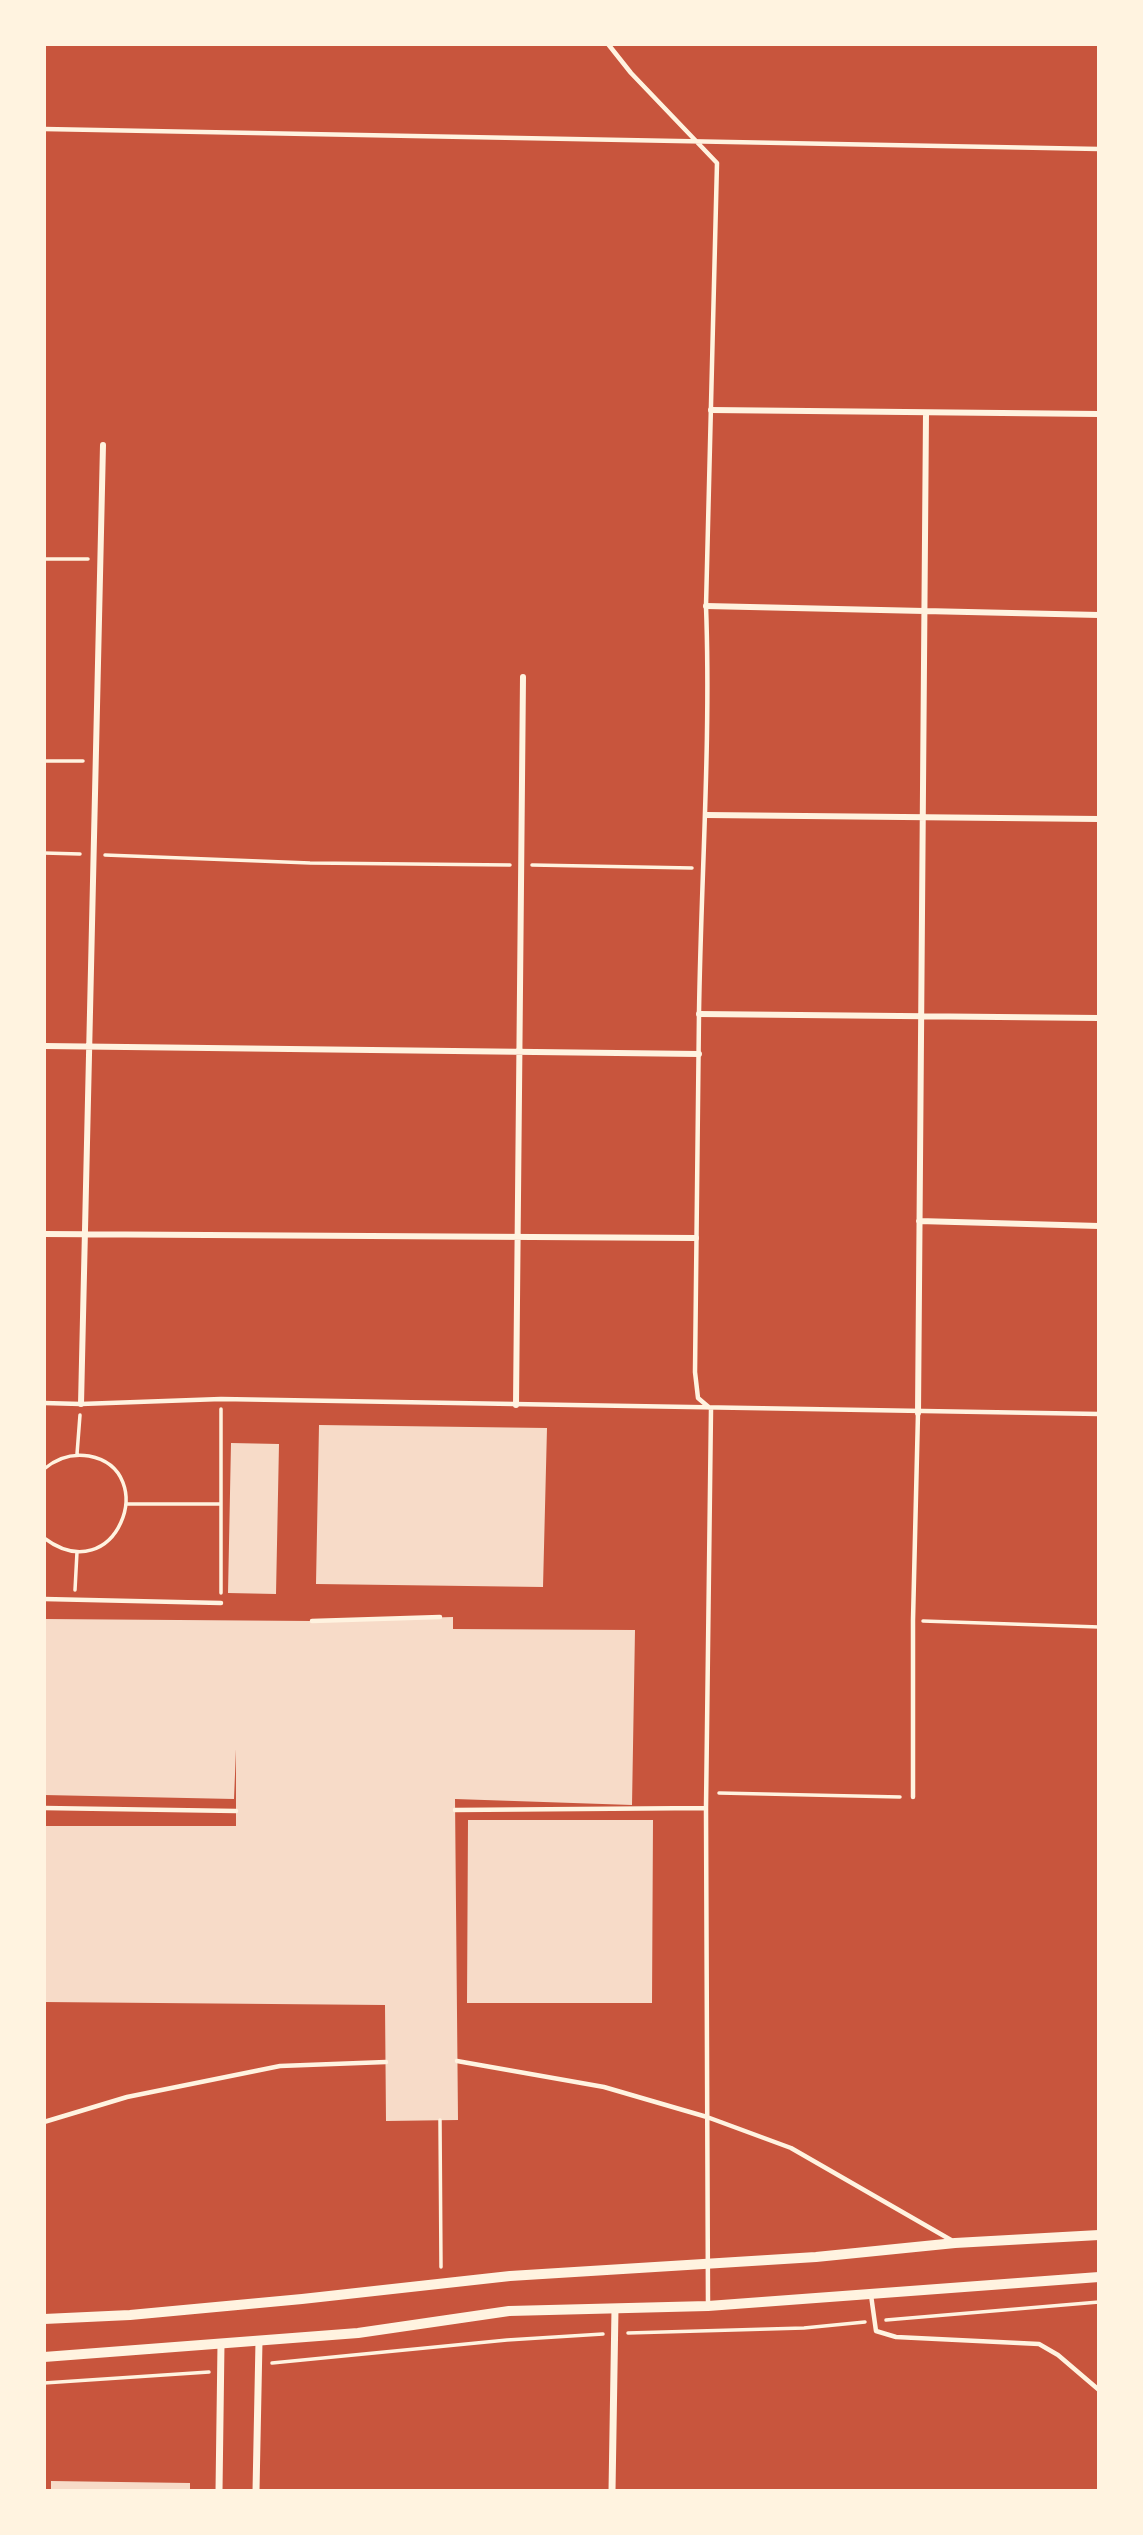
<!DOCTYPE html>
<html>
<head>
<meta charset="utf-8">
<style>
	body { margin:0 }
	#map { position:relative; width:1143px; height:2535px; overflow:hidden; background:#c8553d; font-family:"Alegreya Sans",sans-serif }
	canvas { display:block }
	.frame { position:absolute; inset:0; border:46px solid #fff3e0; pointer-events:none }
</style>
</head>
<body>
<div id="map">
<canvas width="1143" height="2535"></canvas>
<div class="frame"></div>
</div>
<script>
const ctx = document.querySelector('canvas').getContext('2d');
ctx.lineJoin = 'round';
function fillPath(path, color) { ctx.fillStyle = color; ctx.fill(path, 'evenodd'); }
function strokePath(path, color, width, dash) { ctx.strokeStyle = color; ctx.lineWidth = width; ctx.lineCap = dash ? 'butt' : 'round'; ctx.setLineDash(dash || []); ctx.stroke(path); }
fillPath(new Path2D(`
	M319,1425L547,1428L543,1587L316,1584Z
	M231,1443L279,1444L276,1594L228,1593Z
	M453,1617V1629L635,1630L632,1805L455,1799L458,2120L386,2121L385,2005L44,2002V1826H236V1749L234,1799L44,1795V1619L312,1621Z
	M468,1820H653L652,2003H467Z
	M51,2481L190,2483V2491H51Z`), '#f7dbc8');
strokePath(new Path2D(`
	M44,559H88
	M44,761H83
	M44,853L80,854
	M105,855L310,863L510,865
	M532,865L692,868
	M77,1454L80,1415
	M44,1469C57,1458 71,1453 89,1456C162,1470 116,1592 44,1538
	M127,1504H220
	M75,1590L77,1552
	M221,1593V1409
	M923,1621L1099,1627
	M719,1793L900,1797
	M440,2120L441,2267
	M886,2320L1099,2302
	M628,2333L804,2328L865,2322
	M272,2363L507,2340L603,2334
	M44,2383L209,2372`), '#fff3e0', 3.5);
strokePath(new Path2D(`
	M608,44L631,73L717,163L706,606C711,742 701,877 699,1013C697,1133 696,1253 695,1372L698,1398L711,1409L706,1808L708,2305
	M44,129L1099,149
	M44,1403L81,1404L221,1399L1099,1414
	M44,1599L221,1603
	M312,1621L440,1617
	M913,1797V1620L918,1413
	M44,1808L236,1811
	M455,1810L706,1808
	M457,2061L604,2087L707,2117L791,2148L951,2240
	M44,2122L127,2097L280,2066L386,2062
	M871,2295L876,2331L896,2337L1039,2344L1058,2355L1099,2390`), '#fff3e0', 4.5);
strokePath(new Path2D(`
	M711,410L1099,414
	M706,606L1099,615
	M706,815L1099,819
	M699,1014L1099,1018
	M44,1046L699,1054
	M919,1221L1099,1226
	M44,1234L696,1238
	M81,1404L103,445
	M516,1405L523,677
	M918,1413L926,413`), '#fff3e0', 6);
strokePath(new Path2D(`
	M219,2491L221,2344
	M256,2491L259,2341
	M612,2491L615,2309`), '#fff3e0', 7);
strokePath(new Path2D(`
	M44,2319L130,2315L302,2299L510,2276L816,2257L955,2243L1099,2235
	M44,2357L358,2333L509,2311L708,2306L1099,2277`), '#fff3e0', 10);
</script>
</body>
</html>
